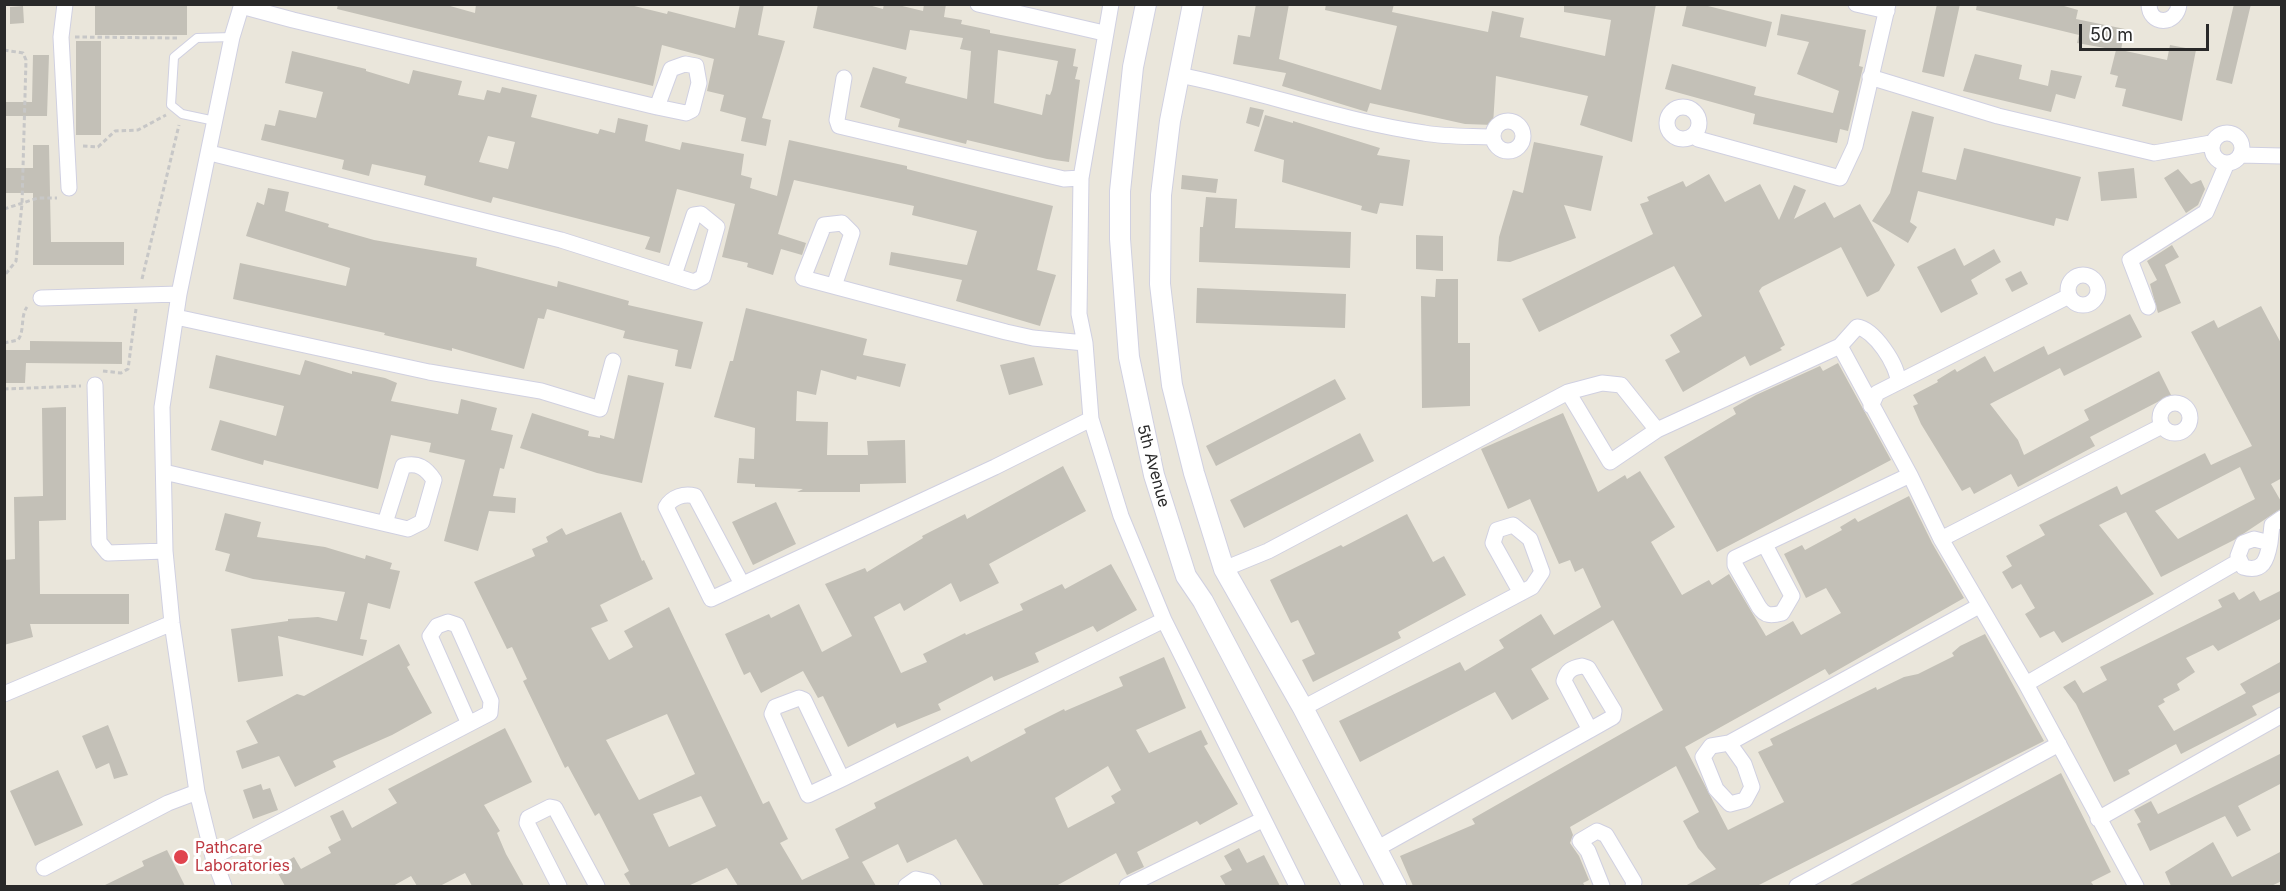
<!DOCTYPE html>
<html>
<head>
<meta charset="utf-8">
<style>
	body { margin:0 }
	#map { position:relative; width:2286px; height:891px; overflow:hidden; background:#eae6db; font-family:Inter,sans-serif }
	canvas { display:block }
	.frame { position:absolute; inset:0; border:6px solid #292929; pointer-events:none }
	.scale { position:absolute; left:2079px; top:24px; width:130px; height:27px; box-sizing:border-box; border:3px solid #292929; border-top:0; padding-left:8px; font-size:18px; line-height:21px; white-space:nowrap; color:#292929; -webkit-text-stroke:4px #fff; paint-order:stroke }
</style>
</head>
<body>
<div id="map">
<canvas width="2286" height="891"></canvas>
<div class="frame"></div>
<div class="scale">50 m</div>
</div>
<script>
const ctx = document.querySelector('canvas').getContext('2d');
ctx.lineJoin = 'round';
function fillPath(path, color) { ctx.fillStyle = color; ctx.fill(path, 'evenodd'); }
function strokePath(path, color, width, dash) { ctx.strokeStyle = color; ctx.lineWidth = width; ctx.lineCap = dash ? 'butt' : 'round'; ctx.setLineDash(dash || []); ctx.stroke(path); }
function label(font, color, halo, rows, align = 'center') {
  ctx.font = font + ' Inter,sans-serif'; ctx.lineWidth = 6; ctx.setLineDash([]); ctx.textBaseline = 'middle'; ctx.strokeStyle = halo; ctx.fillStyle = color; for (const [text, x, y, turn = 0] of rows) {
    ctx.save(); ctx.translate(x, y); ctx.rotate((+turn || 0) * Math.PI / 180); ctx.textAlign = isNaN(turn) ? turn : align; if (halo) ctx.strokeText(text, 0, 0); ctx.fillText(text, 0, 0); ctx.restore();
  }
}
fillPath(new Path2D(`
	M95,4H187V35H95Z
	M338,4H443L475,13L476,4H626L667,14L668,11L735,28L740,4H764L758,35L785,41L762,118L771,120L766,146L741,141L746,118L720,111L724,95L707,91L714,59L662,45L653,86L337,9Z
	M818,4H865L883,9L884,4H894L923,11L924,4H946L944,17L962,20L961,24L990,30V33L1076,49L1073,66L1078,67L1075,79L1080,80L1069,162L1047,159L967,140L966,144L898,127L900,119L860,107L873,67L907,77L905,83L967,99L971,51L960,49L963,38L910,30L906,50L813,28ZM998,50L1058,61L1052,90L1050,95L1046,94L1042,115L994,103Z
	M1256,4H1289L1279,59L1381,90L1397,26L1325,10L1326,4H1394L1392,12L1488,32L1492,11L1524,18L1520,37L1605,56L1611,20L1564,12V4H1656L1632,142L1580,125L1588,96L1496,76L1493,125L1465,124L1370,103L1367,112L1282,86L1286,73L1233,64L1238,35L1250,37Z
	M1687,4H1700L1772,22L1766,47L1682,26Z
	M1937,4H1960L1944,77L1922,72Z
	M1977,4H2057L2078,10L2076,19L2125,29L2121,50L2167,60L2170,45L2196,50L2182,121L2122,106L2126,89L2115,87L2118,76L2110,74L2116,50L2077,43L2079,35L1976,10Z
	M2234,4H2251L2232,84L2216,80Z
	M23,6L24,23L10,24V7Z
	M1781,14L1866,30L1859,66L1863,67L1848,131L1840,129L1837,143L1753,124L1755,114L1665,89L1672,64L1756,87L1754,95L1833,113L1839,91L1797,74L1809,42L1777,35Z
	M76,41H101V135H76Z
	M292,51L366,69V71L409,84L413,70L462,81L458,95L484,100L487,90L500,93L502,87L537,95L531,117L598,134L600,129L615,133L618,118L648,125L645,141L680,150L682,142L744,154L741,175L752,178L750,188L777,196L789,140L907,166V169L1053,206L1037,270L1056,275L1040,326L956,301L962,280L889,265L891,252L967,265L977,231L912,215L914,206L794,180L778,234L806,243L802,255L781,249L773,275L747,267L748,263L722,257L735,204L677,189L660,253L645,249L650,237L493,197L491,203L424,185L426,176L372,164L369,176L342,169L344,160L261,140L265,124L275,126L279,110L316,118L323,92L285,83ZM488,136L515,142L508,169L479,162Z
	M1975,54L2022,65L2019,79L2048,86L2051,70L2082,76L2075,99L2056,94L2051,112L1963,91Z
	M33,55H49L47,116H4V102H32Z
	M1250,107L1264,110L1259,127L1246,123Z
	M1912,111L1934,117L1922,172L1956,180L1964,148L2081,177L2068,221L2056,218L2054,226L1918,191L1910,222L1917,227L1908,243L1872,221L1890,193Z
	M1265,115L1293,123V121L1380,148L1377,155L1410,160L1403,206L1380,203L1377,214L1361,210L1362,206L1282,182L1284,160L1254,151Z
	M1534,142L1603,156L1591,211L1564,205L1576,238L1510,262L1497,261L1499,237L1513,190L1523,193Z
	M33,145H49L51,242H124V265H33V193H4V168H33Z
	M2134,168L2137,198L2101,201L2098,172Z
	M2178,169L2191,184L2201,180L2205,189L2198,205L2186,213L2164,178Z
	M1709,174L1725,202L1760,184L1779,220L1794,185L1806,190L1794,219L1825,202L1834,218L1860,204L1895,265L1879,291L1867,297L1841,247L1762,287L1759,291L1785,345L1780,348L1782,350L1750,366L1745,356L1683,392L1665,360L1680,352L1670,335L1702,316L1674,266L1539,332L1522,299L1653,234L1640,204L1649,201L1647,197L1683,181L1686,187Z
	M1182,175L1218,179L1216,193L1181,189Z
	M268,188L289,192L285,211L329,224L328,227L374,240L477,258L476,266L557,287L558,281L629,301L628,305L703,322L691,369L675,366L678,350L623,338L625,331L547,309L544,319L538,318L524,369L452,348V351L384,335L385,333L233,299L240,263L346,286L350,268L246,236L257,202L264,205Z
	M1206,197L1237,199L1235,228L1351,232L1350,268L1199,262L1200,227H1203Z
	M1416,235L1443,236V271L1416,269Z
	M2172,245L2179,257L2165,265L2181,303L2158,313L2150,284L2157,280L2147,261Z
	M1955,248L1964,266L1994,249L2001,262L1971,280L1978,294L1941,313L1917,267Z
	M2021,271L2028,284L2012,292L2005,279Z
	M1436,279H1458V343H1470V406L1422,408L1421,296L1435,297Z
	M1197,288L1346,294L1345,328L1196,323Z
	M2261,306L2282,345V478L2271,484L2282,503V508L2234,540L2161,577L2126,512L2099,525L2154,594L2062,643L2054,631L2040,638L2025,614L2035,608L2021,584L2012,589L2002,572L2012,566L2006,556L2045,535L2039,525L2117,486L2121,495L2205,453L2211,465L2252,446L2191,332L2214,320L2218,328ZM2240,467L2255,499L2178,539L2155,511Z
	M746,308L867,339L863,355L906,364L900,387L857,376L856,380L821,370L816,395L797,391L796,421L828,422L827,455H868L867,441L905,440L906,483L860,484V492H797L803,489L755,487V484L737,483L739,458L754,459L755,428L714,417L730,361H733Z
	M2130,314L2142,337L2064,376L2060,368L1990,404L2018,440L2024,455L2089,420L2084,410L2159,371L2171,395L2090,437L2095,446L2018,487L2011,474L1974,494L1970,487L1962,491L1921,424L1913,406L1918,404L1913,395L1938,382L1937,380L1955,369L1957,372L1985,356L1994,372L2044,346L2048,355Z
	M30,341L122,342V364L26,363L25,383H4V350H30Z
	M216,355L300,375L305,360L352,374V371L385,378L397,383L391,401L458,414L461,399L497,408L491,430L513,435L504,469L500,468L493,496L516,498L515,513L489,511L478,551L444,541L465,460L429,452L431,443L391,435L378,489L264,460L263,465L211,450L220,420L276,436L284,406L209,388Z
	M1034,357L1043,385L1009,395L1000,365Z
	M1838,363L1891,460L1717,552L1664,457L1736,414L1733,408L1756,395L1820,366L1823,371Z
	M628,375L664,383L642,483L597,473L520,448L532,413L589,431L588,436L600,438V435L614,439Z
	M1335,379L1346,399L1216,466L1206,446Z
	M66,407V520L39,521L40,594H129V624H30L33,637L4,645V560L15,559L14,497L43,496L42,408Z
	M1563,413L1598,492L1625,475L1627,479L1640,471L1675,527L1651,542L1682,595L1709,580L1712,585L1729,574L1766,636L1793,621L1801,635L1841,613L1826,588L1806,598L1784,554L1802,545L1805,550L1842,530L1840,527L1855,518L1858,522L1909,496L1932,543L1964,598L1829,675L1825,669L1685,747L1728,830L1784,802L1758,752L1773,745L1770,739L1876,687L1877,690L1904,677L1918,674L1954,656L1952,653L1960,646L1985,634L2044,741L1757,886H1685L1716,869L1698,848L1683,821L1699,812L1676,766L1570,827L1573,835L1570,843L1579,856L1589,880L1583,883L1585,886H1413L1400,856L1475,824L1472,819L1663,710L1613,620L1531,669L1549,699L1512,720L1495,692L1360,762L1339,721L1460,662L1465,671L1504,648L1499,640L1541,614L1554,635L1601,607L1583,568L1575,572L1570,560L1559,564L1530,499L1508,509L1481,449Z
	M1360,433L1374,461L1244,528L1230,500Z
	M1063,466L1086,511L989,564L999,583L960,602L951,583L904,611L900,603L874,617L901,673L927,662L923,654L965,633L966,635L1023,610L1020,604L1062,584L1065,589L1111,564L1137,610L1097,632L1093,626L1035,653L1039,662L994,681L992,676L938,704L941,710L897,728L895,723L848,747L823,696L818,698L803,671L761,693L750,672L744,675L725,634L769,614L771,618L799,604L822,652L852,636L825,584L865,568L867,572L923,538L922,536L965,514L967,519Z
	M776,502L796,544L753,565L732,522Z
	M621,512L642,561L644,560L653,579L600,605L608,621L591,628L609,660L633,647L624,631L669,607L763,804L769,801L788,839L780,843L802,880L849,858L835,829L876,808L874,803L968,756L971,762L1026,733L1024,729L1064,709L1065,711L1123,686L1119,677L1164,657L1186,708L1136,730L1149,753L1201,730L1208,744L1204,746L1238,804L1200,825L1197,821L1137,852L1144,867L1127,875L1116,853L1056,886H984L956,839L907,863L898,844L862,862L876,886H738L727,868L688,886H631L624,874L629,871L599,813L595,816L568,766L565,768L523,681L527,679L512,647L507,649L474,582L535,556L532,549L548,542L546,537L562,528L566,535ZM667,714L695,774L639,800L606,740ZM1108,766L1121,790L1111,796L1115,803L1068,828L1055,798ZM701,796L716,826L669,847L653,814Z
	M225,513L261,522L257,537L325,547L365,559L366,555L392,563L390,569L400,571L390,609L368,603L360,639L367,640L363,656L278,636L283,676L238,682L231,629L288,621V619L318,617L337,621L345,592L253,579L225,571L230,554L215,550Z
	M1407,514L1433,562L1444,556L1466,595L1398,632L1401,638L1313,682L1302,660L1315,654L1298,620L1291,623L1270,580L1341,545L1343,547Z
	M2282,590V618L2218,651L2213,645L2186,658L2195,672L2177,684L2180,690L2163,699L2165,702L2158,706L2174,731L2246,693L2240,684L2282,661V691L2252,706L2257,715L2181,754L2176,744L2128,770L2130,774L2114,782L2076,704L2063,687L2075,680L2083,693L2107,680L2100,667L2222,607L2218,600L2234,592L2239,600L2254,591L2260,601Z
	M399,644L410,665L407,667L432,713L392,735L333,761L336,767L295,787L279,756L242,769L236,751L258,743L246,721L297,694L304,696Z
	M108,725L128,775L114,779L109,763L96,769L82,736Z
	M505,728L532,782L484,805L500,831L497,833L506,854L524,886H472L465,873L440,886H417L411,876L393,886H285L275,868L294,857L301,869L331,853L328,847L341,840L330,816L343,810L352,828L397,803L388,789Z
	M2282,753V783L2238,806L2251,830L2237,837L2225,816L2150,851L2137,824L2141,822L2134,810L2151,801L2158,814Z
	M58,770L83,825L35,846L10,791Z
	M2061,773L2111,872L2091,882L2094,886H1848Z
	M261,784L263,790L270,788L278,810L253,819L243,790Z
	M2213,842L2232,877L2282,851V881L2271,886H2171L2165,872Z
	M1239,848L1247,863L1264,855L1280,886H1226L1220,876L1232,870L1224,856Z
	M167,850L185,886H103L144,866L142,861Z`), '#c3c0b7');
const service = new Path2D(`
	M215,121L182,114L171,105L174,57L197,38L232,37`);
const minor = new Path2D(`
	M65,4L61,37L69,188
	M978,4L1104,33
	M1111,4L1081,178L1079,314L1085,343L1091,419L1121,516L1164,620L1297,886
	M1856,4L1887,11
	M2149,4C2149,26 2177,26 2179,4
	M241,6L293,20L657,107L686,113L692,110L699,83L696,66L685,64L671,69L657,107
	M1179,75C1261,91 1341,121 1424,133C1446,137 1470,136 1493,137
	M1870,77L1998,116L2154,153L2211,143
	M844,78L837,120L839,126L1064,179L1081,178
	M1667 123a16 16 0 1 1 32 0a16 16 0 1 1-32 0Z
	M1493 136a15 15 0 1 1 30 0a15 15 0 1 1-30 0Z
	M2212 148a15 15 0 1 1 30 0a15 15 0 1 1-30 0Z
	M1694,136L1698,139L1840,178L1855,146L1888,4
	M210,153L561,240L694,282L703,277L717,227L701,214L694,215L674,275
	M2240,155L2282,156
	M2068 290a15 15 0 1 1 30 0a15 15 0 1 1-30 0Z
	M834,286L852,233L842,223L824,225L803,278L1006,332L1033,338L1085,343
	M41,298L179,294
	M2148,307L2130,260L2206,212L2227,163
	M176,317L429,372L541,391L600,409L613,361
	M1840,346L1910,475L1941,539L2026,684L2136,886
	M95,385L99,542L108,553L165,551
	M1568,392L1610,462L1657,430L1840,346L1857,327C1874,329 1898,365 1898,382
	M2160 418a15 15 0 1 1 30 0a15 15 0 1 1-30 0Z
	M1871,406L1877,393L2069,296
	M164,472L408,529L422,522L434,480C426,468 418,462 403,466L385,523
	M1941,539L2162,426
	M2254,539L2270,543C2267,560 2263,573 2243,567L2238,556L2243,543Z
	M2270,543L2272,525L2282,518
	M1765,545L1792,596L1782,613C1771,616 1765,616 1759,607L1735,565V558L1910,475
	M1224,569L1268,551L1568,392L1602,383L1621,385L1657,430
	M742,584L695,496C684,493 672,497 666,507L711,599L995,467L1091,419
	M1582,666L1588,668L1614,711L1613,717L1590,730L1564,681C1567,670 1572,668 1582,666Z
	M2026,684L2239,561
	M4,694L172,623
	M1303,708L1532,587L1542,572L1530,539L1513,525L1497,530L1493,543L1521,593
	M1729,743L1744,764L1752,787L1745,800L1730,804L1716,789L1703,757L1711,746L1729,743L1979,606
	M842,779L804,700L799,698L775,707L772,714L808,795L842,779L1164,620
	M2098,819L2282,715
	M1378,848L1590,730
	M213,857L490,713L491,701L457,625L448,622L437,626L430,636L469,724
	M44,868L168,803L197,792
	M224,886L213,857L197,792L172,623L165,551L162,407L179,294L232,37L242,4
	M559,886L527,823L528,818L550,807L555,808L597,886
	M906,886L916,879L929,882L933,886
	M1127,886L1262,820
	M1602,886L1588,851L1580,841L1597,831L1606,835L1634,882L1633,886
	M1797,886L2059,744`);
const tertiary = new Path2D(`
	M1146,4L1133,67L1120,191V239L1129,357L1154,475L1186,576L1203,601L1353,886
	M1193,4L1170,121L1161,195L1160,284L1172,385L1194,473L1224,569L1303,708L1396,886`);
strokePath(service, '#d0d0e1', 10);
strokePath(minor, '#d0d0e1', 17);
strokePath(tertiary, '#d0d0e1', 22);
strokePath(new Path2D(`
	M75,37L177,38
	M4,50L23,53L26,60L22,204L16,261L4,276
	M83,146L98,147L115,131L138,130L166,115
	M4,209L38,198H57
	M142,279L179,125
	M4,343L18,340C25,330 20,317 27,307
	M103,371L121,373L128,369L136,309
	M4,389L81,386`), '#c7c7c7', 3, [4.5, 3]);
strokePath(service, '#fff', 8);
strokePath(minor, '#fff', 15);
strokePath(tertiary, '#fff', 20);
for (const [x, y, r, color] of [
	[181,857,8,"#e0444e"]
]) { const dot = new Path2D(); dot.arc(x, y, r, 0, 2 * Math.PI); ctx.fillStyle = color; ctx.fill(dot); strokePath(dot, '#fff', 2); }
label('16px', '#292929', '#fff', [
	["5th Avenue",1153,466,75]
]);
label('16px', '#be3a42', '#fff', [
	["Pathcare",195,848],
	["Laboratories",195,866]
], 'left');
</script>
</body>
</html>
